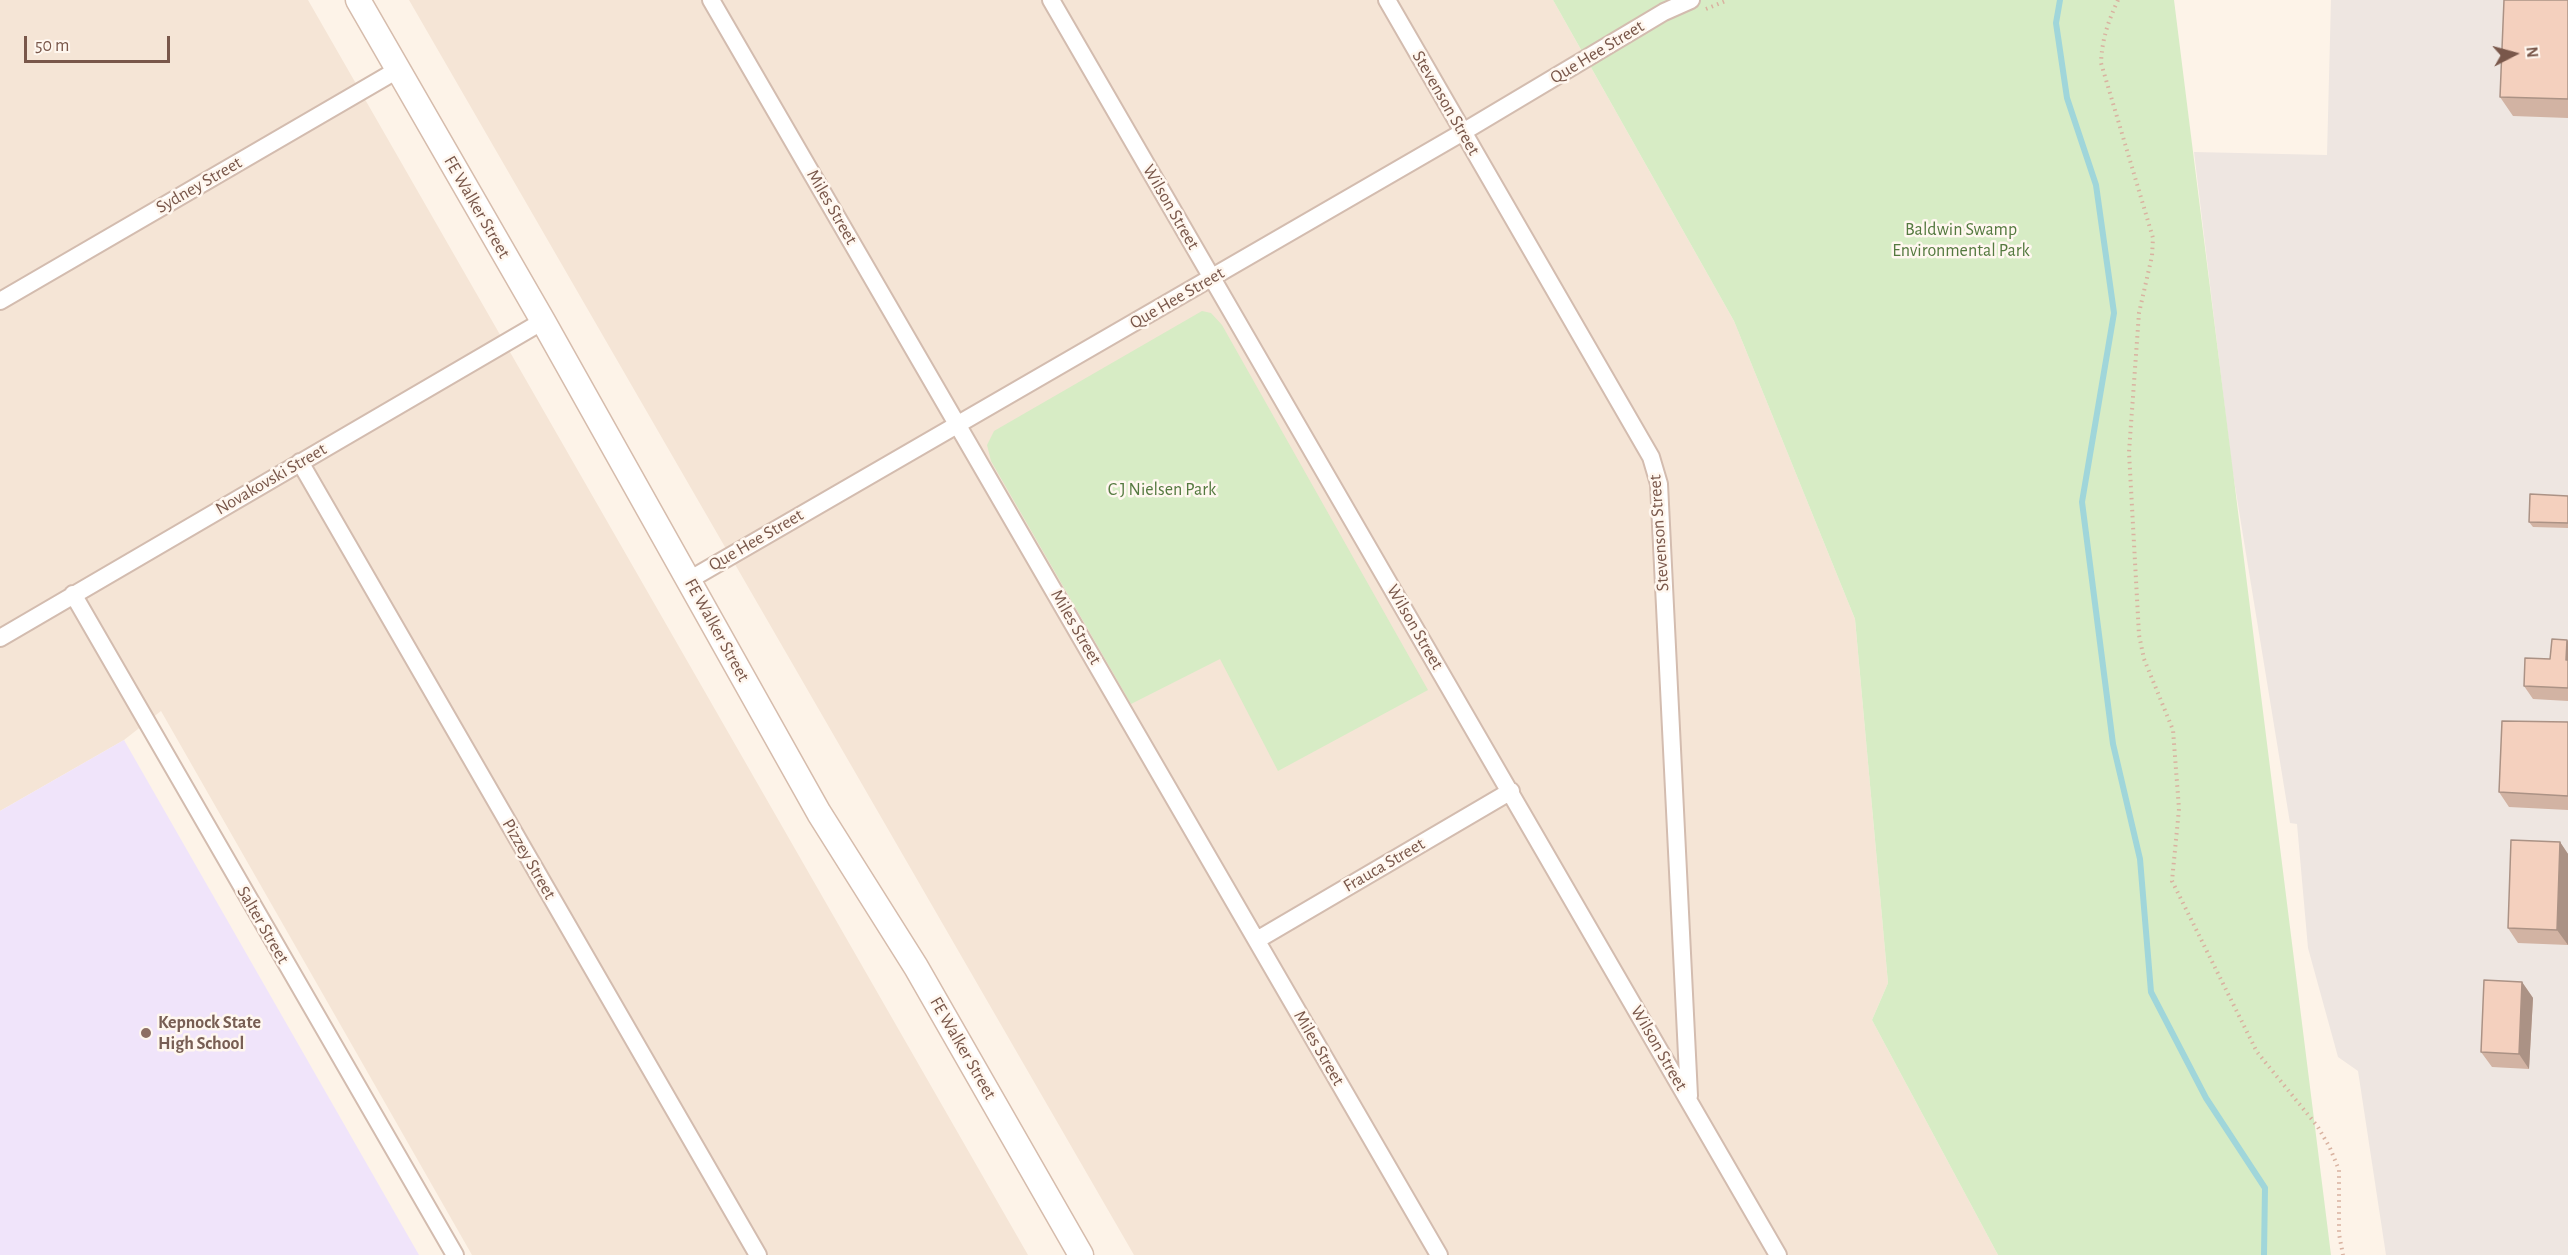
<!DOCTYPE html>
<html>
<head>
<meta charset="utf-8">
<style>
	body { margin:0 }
	#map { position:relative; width:2568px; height:1255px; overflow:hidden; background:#fdf3e8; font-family:"Alegreya Sans",sans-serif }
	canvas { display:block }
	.north { position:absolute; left:2484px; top:24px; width:60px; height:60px; -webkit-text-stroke:4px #fff7ef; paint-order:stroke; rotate:84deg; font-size:16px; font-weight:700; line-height:24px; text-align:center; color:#79574a }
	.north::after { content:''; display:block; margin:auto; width:21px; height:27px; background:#79574a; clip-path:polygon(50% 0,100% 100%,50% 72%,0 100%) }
	.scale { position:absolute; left:24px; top:36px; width:146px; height:27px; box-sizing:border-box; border:3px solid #79574a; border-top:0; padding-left:8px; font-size:18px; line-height:21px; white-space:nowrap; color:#79574a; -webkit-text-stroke:4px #fff7ef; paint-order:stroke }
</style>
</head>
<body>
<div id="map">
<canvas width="2568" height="1255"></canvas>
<div class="north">N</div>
<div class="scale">50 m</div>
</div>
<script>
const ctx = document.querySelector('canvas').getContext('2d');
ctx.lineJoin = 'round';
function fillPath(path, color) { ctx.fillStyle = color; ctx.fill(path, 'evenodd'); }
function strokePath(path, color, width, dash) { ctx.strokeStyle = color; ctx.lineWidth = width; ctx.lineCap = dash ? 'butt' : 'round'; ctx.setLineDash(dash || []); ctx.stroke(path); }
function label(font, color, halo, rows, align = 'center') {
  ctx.font = font + ' "Alegreya Sans",sans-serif'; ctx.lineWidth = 5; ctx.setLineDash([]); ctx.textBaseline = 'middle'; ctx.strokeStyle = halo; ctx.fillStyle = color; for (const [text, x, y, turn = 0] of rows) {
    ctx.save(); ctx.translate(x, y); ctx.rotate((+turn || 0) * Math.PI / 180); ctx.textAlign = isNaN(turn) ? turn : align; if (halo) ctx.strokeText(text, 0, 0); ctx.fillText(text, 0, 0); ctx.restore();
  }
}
fillPath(new Path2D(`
	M0,0H308L1028,1255H472L161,711L124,740L0,811Z
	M409,0H1553L1734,321L1855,619L1888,983L1872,1020L1998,1255H1134Z`), '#f5e5d6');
fillPath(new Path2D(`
	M2331,0H2568V1255H2386L2358,1071L2338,1057L2308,948L2297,824L2290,823L2232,468L2194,152L2327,155Z`), '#eee6e1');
fillPath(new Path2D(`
	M124,740L419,1255H0V811Z`), '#f0e4fa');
fillPath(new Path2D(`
	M1553,0H2174L2331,1255H1998L1872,1020L1888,983L1855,619L1734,321Z
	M1202,311L1211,313L1222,325L1428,690L1278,771L1220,659L1131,704L991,461L987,445L994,431Z`), '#d7ecc5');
strokePath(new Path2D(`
	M2060,0L2056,23L2067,98L2096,185L2114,313L2082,502L2113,744L2140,859L2151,992L2206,1098L2265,1188L2264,1255`), '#a0d6da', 6);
const street = new Path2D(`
	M711,0L1439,1255
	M1051,0L1778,1255
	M1387,0L1651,457L1659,484L1689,1096
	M0,301L399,69
	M300,462L758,1255
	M689,580L1463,132L1664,12L1691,0
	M73,594L455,1255
	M0,638L543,321
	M1257,940L1511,791`);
const secondary = new Path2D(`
	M358,0L543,321L819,813L916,967L1081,1255`);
strokePath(street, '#d3bcaf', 20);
strokePath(secondary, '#d6bcac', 27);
strokePath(new Path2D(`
	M2118,0C2108,22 2102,39 2101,63L2153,238L2152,256L2139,313L2129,452L2139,635L2144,659L2173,730L2179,809L2172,881L2257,1052L2318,1127L2330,1148L2339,1170V1234L2343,1255
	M1706,9L1728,0`), '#d9b2a0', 4, [1.5, 4.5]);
strokePath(street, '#fff', 16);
strokePath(secondary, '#fff', 24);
fillPath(new Path2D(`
	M2568,0V118L2513,116L2500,97Z
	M2568,496V528L2533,527L2529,522Z
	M2568,641V701L2533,699L2524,686Z
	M2568,722V810L2509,807L2499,792Z
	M2560,842L2568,854V945L2518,943L2508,928Z
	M2522,982L2533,998L2529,1069L2492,1067L2481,1052Z`), '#d2b3a3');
fillPath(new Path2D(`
	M2567,640L2568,641V663L2566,660Z
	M2560,842L2568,854V945L2557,930Z
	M2522,982L2533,998L2529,1069L2519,1054Z`), '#ab9285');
const building = new Path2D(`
	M2504,0H2568V99L2500,97Z
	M2530,494L2568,496V523L2529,522Z
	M2552,639L2567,640L2566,660H2568V688L2524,686L2525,658L2550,659Z
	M2502,721L2568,722V796L2499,792Z
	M2511,840L2560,842L2557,930L2508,928Z
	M2484,980L2522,982L2519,1054L2481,1052Z`);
fillPath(building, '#f4d0be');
strokePath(building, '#ab9285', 1.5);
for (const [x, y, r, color] of [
	[146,1033,6,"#8d6e63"]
]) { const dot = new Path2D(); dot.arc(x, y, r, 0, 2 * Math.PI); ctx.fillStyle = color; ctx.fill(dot); strokePath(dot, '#fff7ef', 2); }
label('18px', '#79574a', '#fff7ef', [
	["Que Hee Street",1597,52,-31],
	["Stevenson Street",1446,103,60],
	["Sydney Street",199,185,-30],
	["FE Walker Street",477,207,60],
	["Miles Street",832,207,60],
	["Wilson Street",1171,207,60],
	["Que Hee Street",1177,298,-30],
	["Novakovski Street",271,479,-30],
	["Stevenson Street",1659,533,-94],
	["Que Hee Street",756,540,-30],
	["Miles Street",1076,627,60],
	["Wilson Street",1415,627,60],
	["FE Walker Street",717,630,61],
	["Pizzey Street",529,859,60],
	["Frauca Street",1384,865,-30],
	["Salter Street",263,925,60],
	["FE Walker Street",963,1048,60],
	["Miles Street",1319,1048,60],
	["Wilson Street",1659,1048,60]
]);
label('18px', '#54793f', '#fff7ef', [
	["Baldwin Swamp",1961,230],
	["Environmental Park",1961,251],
	["C J Nielsen Park",1162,490]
]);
label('bold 18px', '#785e54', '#fff7ef', [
	["Kepnock State",158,1023],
	["High School",158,1044]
], 'left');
</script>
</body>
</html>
